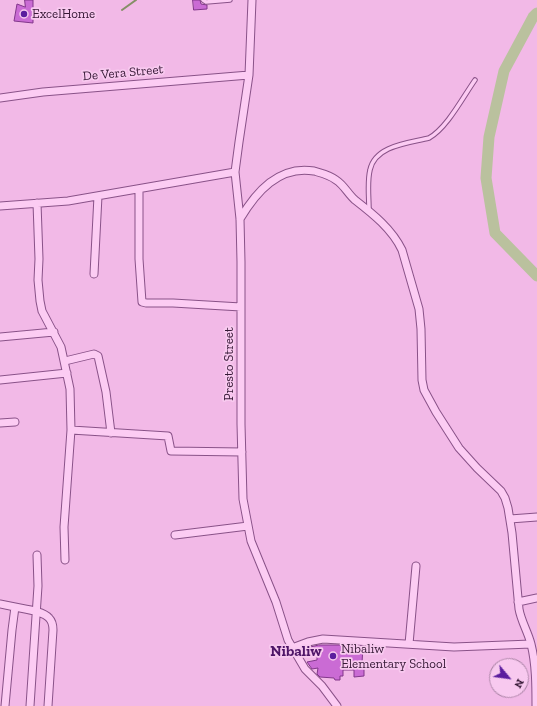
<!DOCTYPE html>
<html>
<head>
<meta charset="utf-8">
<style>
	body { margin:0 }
	#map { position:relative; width:537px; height:706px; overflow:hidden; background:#f2b9e7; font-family:"Zilla Slab",serif }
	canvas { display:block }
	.north { position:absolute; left:489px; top:658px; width:40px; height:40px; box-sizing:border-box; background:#f8c9ef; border:1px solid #aa83a5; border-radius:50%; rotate:119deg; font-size:11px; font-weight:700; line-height:16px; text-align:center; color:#361936 }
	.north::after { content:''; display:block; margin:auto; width:14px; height:18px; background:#5b1d9e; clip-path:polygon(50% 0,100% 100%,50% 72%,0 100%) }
</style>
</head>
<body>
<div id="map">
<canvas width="537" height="706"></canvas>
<div class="north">N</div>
</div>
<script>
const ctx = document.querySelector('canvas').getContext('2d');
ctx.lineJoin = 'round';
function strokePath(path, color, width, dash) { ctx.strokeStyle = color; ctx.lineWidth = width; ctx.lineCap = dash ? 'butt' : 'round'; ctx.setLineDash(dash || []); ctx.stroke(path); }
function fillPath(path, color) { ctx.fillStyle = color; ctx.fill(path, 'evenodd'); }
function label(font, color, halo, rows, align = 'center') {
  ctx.font = font + ' "Zilla Slab",serif'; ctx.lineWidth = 3.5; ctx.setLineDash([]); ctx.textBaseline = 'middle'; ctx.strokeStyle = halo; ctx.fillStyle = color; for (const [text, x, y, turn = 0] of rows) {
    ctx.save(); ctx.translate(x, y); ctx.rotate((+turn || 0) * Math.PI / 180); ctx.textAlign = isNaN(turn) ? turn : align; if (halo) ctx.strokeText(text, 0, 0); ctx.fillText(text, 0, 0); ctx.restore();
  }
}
strokePath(new Path2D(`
	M122,10L136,0`), '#858f66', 2);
strokePath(new Path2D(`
	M537,13L533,17L504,71L489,137L486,178L495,233L537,276`), '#bac19e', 11);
const building = new Path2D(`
	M25,0H33V23L14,21L17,4L25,7Z
	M193,0H200L201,4L207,5V9L194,10Z
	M319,645H339L355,647V646H363L362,663H364V676L354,677V670H343V676H340V680H335L334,678L320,677L317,674L318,668L312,669L307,662L317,660V651L302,654L300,650Z`);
fillPath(building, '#ca6bd4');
strokePath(building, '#81368a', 1);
const lane = new Path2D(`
	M203,0L206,2L230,0
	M369,210C369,197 367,182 370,170C375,145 410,143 429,138C447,128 463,97 475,80`);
const street = new Path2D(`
	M252,0L249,75L239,142L235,172L240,219L241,262V424L243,499L251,541L276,602L288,640L305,669L322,686L337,706
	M0,98L43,92L249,75
	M139,189V259L142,302L146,303H173L241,307
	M37,203L39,259L38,280L40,301L42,311L61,347L70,389L71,430L64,527L65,560
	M0,206L68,201L235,172
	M240,219C256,192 279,165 314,171C321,173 330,175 336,180C344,185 348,194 355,200C373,214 392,229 402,250L419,309L421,329L422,380L424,390L436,412L459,448L477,468L501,491L505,498L508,508L512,533L519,609C521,621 528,632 531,644C536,664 536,686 536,706
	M94,274L98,196
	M0,337L54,332
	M65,361L94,354L98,356L106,392L111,433
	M0,380L67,373
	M0,423L15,422
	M71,430L168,436L171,451L242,452
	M510,519L537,517
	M175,535L248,526
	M518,602L537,598
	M0,604L15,607L12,630L5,706
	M15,607C24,609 43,611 49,618C52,621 53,626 53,630L48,706
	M409,644L416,566
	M292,648L308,642L323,639L454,647L531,644
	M30,706L38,586L37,555`);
strokePath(lane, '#895288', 5.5);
strokePath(street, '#895288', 9);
strokePath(lane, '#fcccf3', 3.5);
strokePath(street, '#fcccf3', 7);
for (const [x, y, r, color] of [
	[24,14,4,"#5b1d9e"],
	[333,656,4,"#5b1d9e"]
]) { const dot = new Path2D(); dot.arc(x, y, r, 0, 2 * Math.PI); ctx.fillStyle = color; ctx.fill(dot); strokePath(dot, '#f8c9ef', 1.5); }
label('13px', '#361936', '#f8c9ef', [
	["ExcelHome",32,14],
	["Nibaliw",341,649],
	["Elementary School",341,664]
], 'left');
label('13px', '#361936', '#f8c9ef', [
	["De Vera Street",123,73,-5],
	["Presto Street",229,364,-90]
]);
label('bold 15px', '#4e1567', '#f8c9ef', [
	["Nibaliw",296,652]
]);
</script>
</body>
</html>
